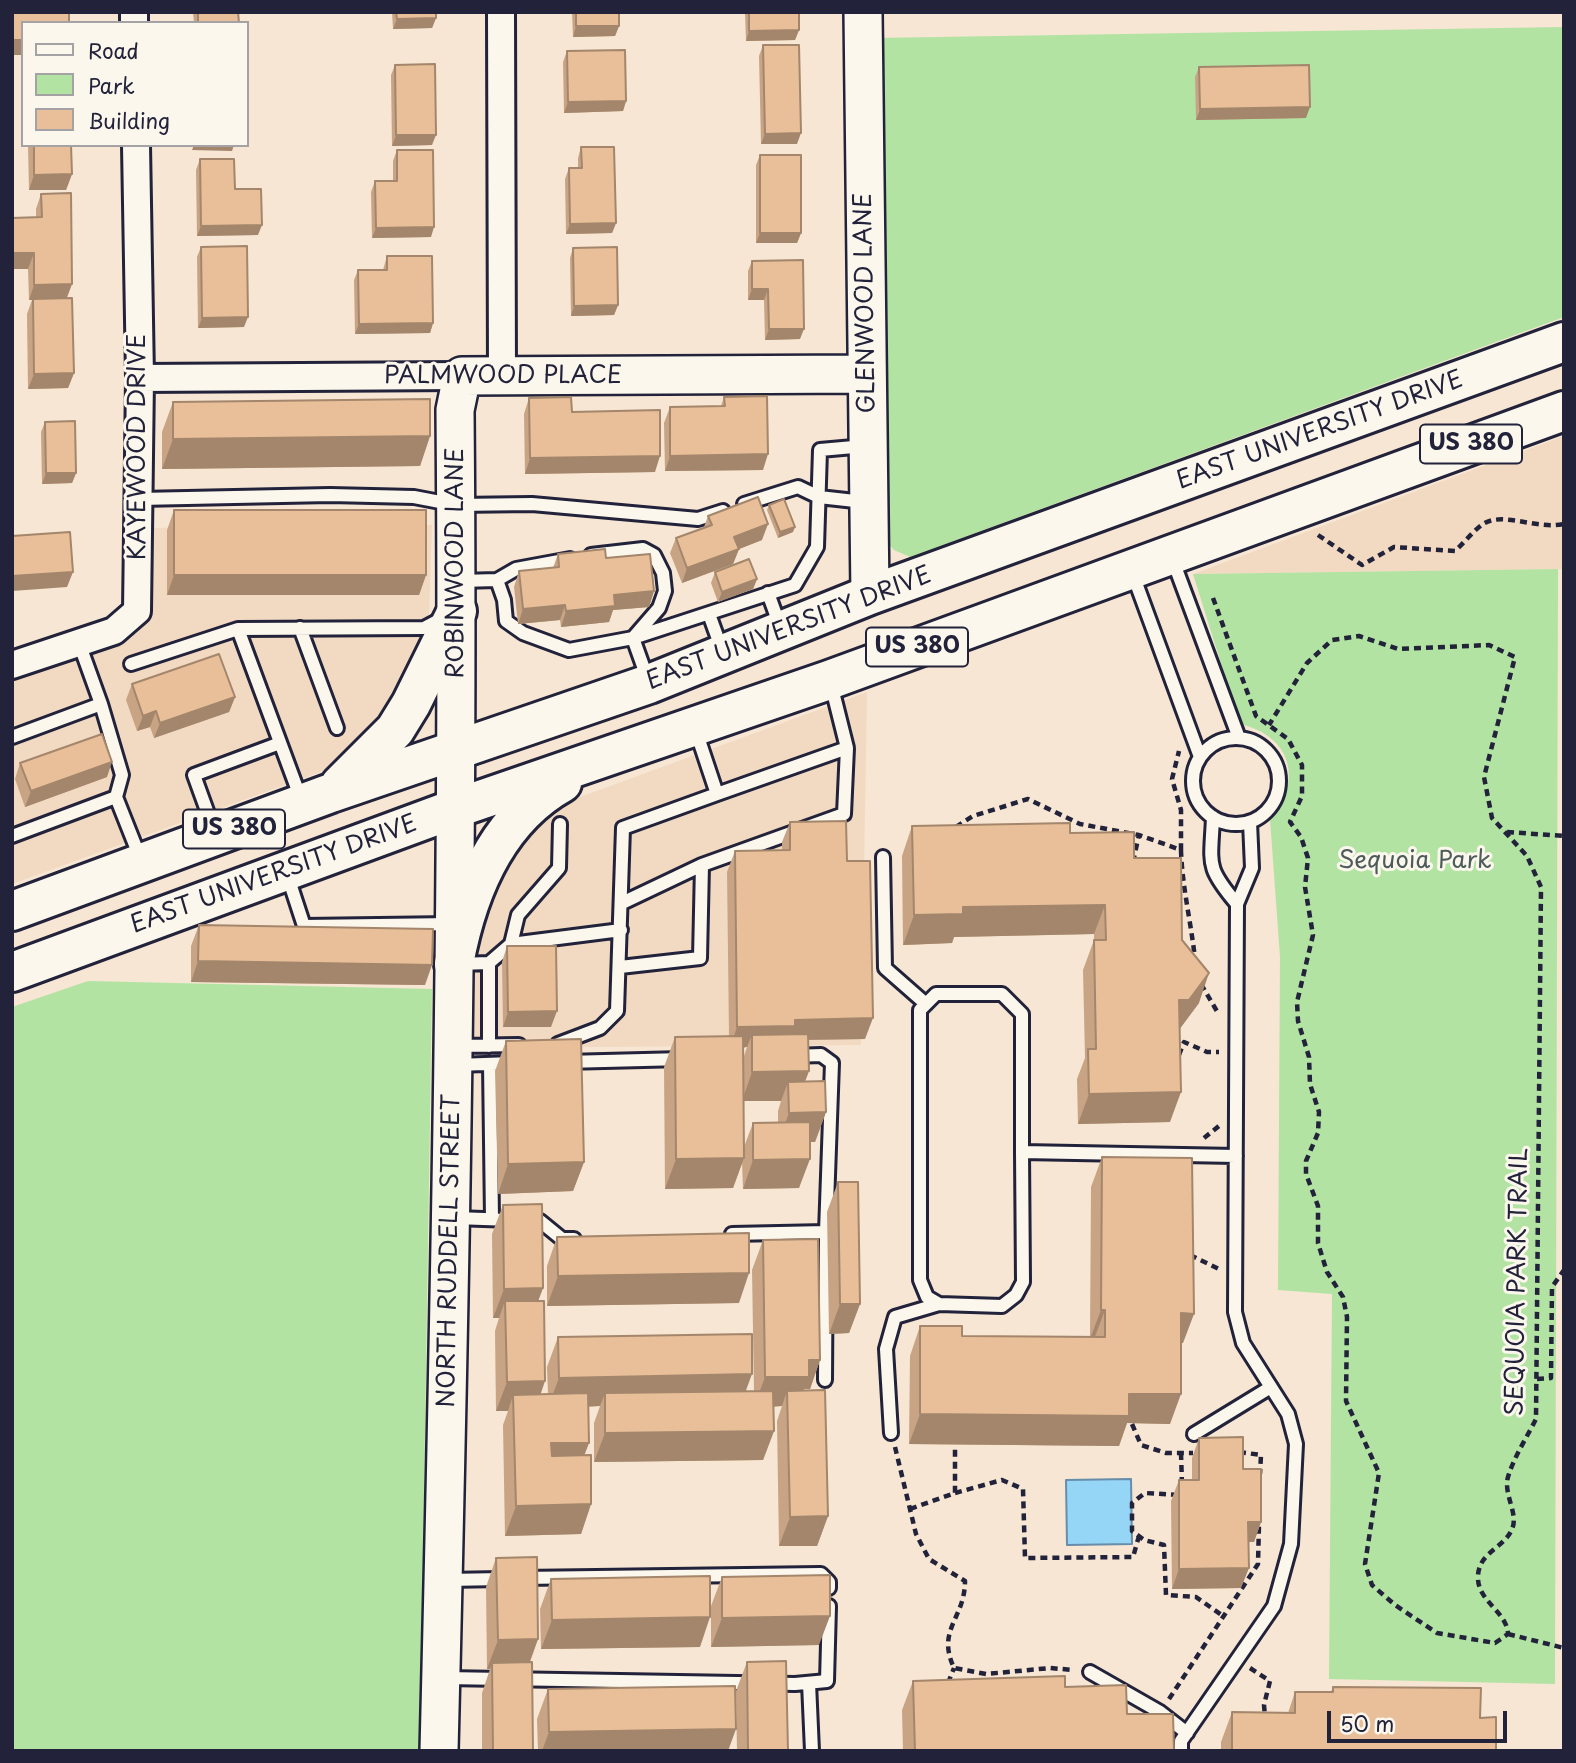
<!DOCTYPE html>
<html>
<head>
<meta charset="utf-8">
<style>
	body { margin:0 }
	#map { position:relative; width:1576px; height:1763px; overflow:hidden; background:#f6e6d3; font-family:"Playpen Sans",sans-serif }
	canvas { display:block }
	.frame { position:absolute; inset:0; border:14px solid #22223b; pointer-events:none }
	.legend { position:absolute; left:21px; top:21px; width:228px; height:126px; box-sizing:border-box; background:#fbf7ec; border:2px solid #a4a2a5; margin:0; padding:9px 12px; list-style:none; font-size:21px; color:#22223b }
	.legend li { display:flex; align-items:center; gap:14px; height:35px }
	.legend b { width:35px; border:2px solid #a4a2a5 }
	.scale { position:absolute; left:1327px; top:1711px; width:180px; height:32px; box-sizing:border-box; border:4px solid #22223b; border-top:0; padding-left:9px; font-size:21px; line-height:24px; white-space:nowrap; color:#22223b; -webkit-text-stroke:5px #fbf7ec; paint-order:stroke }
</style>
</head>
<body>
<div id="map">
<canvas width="1576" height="1763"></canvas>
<div class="frame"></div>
<ul class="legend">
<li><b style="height:9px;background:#fbf7ec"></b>Road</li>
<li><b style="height:19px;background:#b2e3a3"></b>Park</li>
<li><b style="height:19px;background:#e9bf99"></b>Building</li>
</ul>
<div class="scale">50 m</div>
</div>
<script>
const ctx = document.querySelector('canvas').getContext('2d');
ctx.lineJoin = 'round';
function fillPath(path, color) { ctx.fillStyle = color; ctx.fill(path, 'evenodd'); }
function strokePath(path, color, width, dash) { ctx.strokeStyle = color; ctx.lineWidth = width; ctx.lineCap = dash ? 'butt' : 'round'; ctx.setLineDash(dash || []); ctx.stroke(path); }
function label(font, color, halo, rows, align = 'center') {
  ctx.font = font + ' "Playpen Sans",sans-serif'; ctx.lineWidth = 6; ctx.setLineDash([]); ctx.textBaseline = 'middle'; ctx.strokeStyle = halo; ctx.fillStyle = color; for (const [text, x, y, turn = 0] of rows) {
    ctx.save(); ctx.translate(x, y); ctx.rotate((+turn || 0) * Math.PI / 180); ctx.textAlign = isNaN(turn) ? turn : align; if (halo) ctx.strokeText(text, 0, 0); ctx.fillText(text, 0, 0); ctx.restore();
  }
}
fillPath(new Path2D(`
	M1564,436V569L1193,574Z
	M432,525L429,614L418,666L406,697L337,766L12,884V682L130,639L141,629L150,603L149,528Z
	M867,692L861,1045L465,1048L469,970L485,888L532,827L561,804Z`), '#f2dac2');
fillPath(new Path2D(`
	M1564,27V317L910,557L894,550L884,539L874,38Z
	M1558,569L1555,1684L1329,1679L1332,1294L1278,1290L1280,957L1270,819C1304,780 1291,736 1240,724L1193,574Z
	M88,981L432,989L420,1751H12V1007Z`), '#b2e3a3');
const water = new Path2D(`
	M1131,1479L1132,1544L1067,1545L1066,1480Z`);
fillPath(water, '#95d5f6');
strokePath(water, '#678dab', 2);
const lane = new Path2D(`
	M139,499L330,495L414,497L456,505L532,504L698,519L723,511
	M744,504L798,487L819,497L864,502
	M1172,558L1239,738
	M1132,572L1200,757
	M497,580L516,569L570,559
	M460,581L497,580L504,600L506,621L523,633L569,650L633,638L659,608L665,591L663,573L654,555L643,549L591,555
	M768,593L780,626
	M709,614L722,650
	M300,628L337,728
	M238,629L301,799
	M131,664L238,629L424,628L441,619
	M648,680L633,638L795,585L817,547L820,450L865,446
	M831,684L847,748
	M101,704L122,775L116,797
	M12,737L101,704L79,643
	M1193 781a43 43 0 1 1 86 0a43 43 0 1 1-86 0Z
	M1213,817C1211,865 1205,866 1237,904
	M560,824L559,868L518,915L511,944L621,930
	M215,833L194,775L280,743
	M12,836L116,797L141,860
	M883,857L885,968L926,1004
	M702,865L844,814L847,748L717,794
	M287,874L304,926L452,924
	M489,963V1046
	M458,964L489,963L511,944
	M620,967L700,958L702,865L622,903
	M558,1044L600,1028L617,1011L623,828L717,794L696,731
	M456,1046L519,1045
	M793,1056L821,1055L832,1063L826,1232
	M565,1062L683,1059
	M490,1064L492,1219
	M457,1065L512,1063
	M1022,1152L1023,1282L1016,1295L1002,1306L939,1304L927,1297L920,1280V1010L936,994H1002L1022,1014V1152L1236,1156
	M455,1218L540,1221L562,1239H574
	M732,1234L826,1232L825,1380
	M891,1433L886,1349L895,1317L939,1304
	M1194,1434L1271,1387
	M521,1578L821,1574L829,1582V1588
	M447,1580L502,1579
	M1090,1672L1160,1712L1187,1733
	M445,1678L795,1684L827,1681L829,1606
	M809,1683L812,1751
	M1181,1751V1741L1274,1606L1291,1544L1296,1444L1288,1414L1243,1343L1235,1312L1237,904L1252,868L1250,822`);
const street = new Path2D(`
	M134,12V23
	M501,12L502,376
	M140,378L462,376
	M12,665L114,631L137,611L140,378L136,145`);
const secondary = new Path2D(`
	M863,12L870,595
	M439,1751C450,1304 459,857 455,410L462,376L867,374`);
const primary = new Path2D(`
	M340,785L395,730L411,704L457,611
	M12,911L331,793L649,684L870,595L1564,342
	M454,964C467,893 496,820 562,783
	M12,972L454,809L829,680L1564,411`);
strokePath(lane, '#22223b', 18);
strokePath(street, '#22223b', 32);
strokePath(secondary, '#22223b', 42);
strokePath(primary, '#22223b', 44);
strokePath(new Path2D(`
	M1318,535L1362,565L1394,547L1455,551C1464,543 1473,531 1483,524C1503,511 1536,530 1564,524
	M1213,598L1256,716L1288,739L1302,765V796L1290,822L1301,837L1308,858L1305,887L1313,935L1297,1002L1298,1021L1309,1057L1310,1084L1319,1112L1318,1133L1306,1161V1174L1318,1206V1243L1327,1272L1343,1297L1347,1317L1346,1401L1379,1473L1365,1564L1372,1585L1395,1605L1437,1633L1495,1643L1508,1634C1507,1612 1479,1602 1478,1579C1477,1552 1504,1549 1512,1529C1519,1514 1503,1494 1508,1477C1514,1457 1527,1437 1536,1419L1541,887L1527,856L1492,818L1484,777L1515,657L1489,645L1398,649L1359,636L1332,640L1307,663L1269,725
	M956,827L973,816L1028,799L1080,824L1139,835L1181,850V810L1172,779L1179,751
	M1507,832L1564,836
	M1181,850C1182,886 1191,922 1195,959
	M1133,862L1139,835
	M1201,984L1218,1013
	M1179,1055L1184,1042L1207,1052H1219
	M1204,1138L1219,1126
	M1190,1255L1219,1269
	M1537,1379L1551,1378L1552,1287L1564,1270
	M1132,1424L1141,1445L1166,1453H1193
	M895,1447L916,1534L929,1559L965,1581C965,1619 936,1629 954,1668L986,1674L1050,1668L1073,1670
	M1239,1452L1261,1455L1260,1474
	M1181,1453L1182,1484
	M955,1493L1002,1480L1023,1489L1025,1558L1133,1557L1139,1536
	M1178,1495L1145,1493L1132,1503V1531L1144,1540L1164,1545L1166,1595L1196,1597L1223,1616
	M910,1509L955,1493V1445
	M1508,1634L1564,1648
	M1250,1668L1270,1681L1264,1705L1265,1717
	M948,1683L954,1668
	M1169,1699L1258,1564L1259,1524`), '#22223b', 4.5, [7, 5]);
strokePath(lane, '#fbf7ec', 12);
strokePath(street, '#fbf7ec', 26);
strokePath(secondary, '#fbf7ec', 37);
strokePath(primary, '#fbf7ec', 38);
fillPath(new Path2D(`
	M193,12H238L239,23H194Z
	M392,12H436V18L432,28L393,29Z
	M572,12H619V26L615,36L573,37Z
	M745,12H799V30L795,40L746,41Z
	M763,45L797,144H761L759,56Z
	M567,51L626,101L623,111L564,113L563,62Z
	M395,65L432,145L392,146L391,75Z
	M1199,67L1306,118L1196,120L1195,77Z
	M28,145H71L72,174L66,190H29Z
	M581,147L616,223L612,233L566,234L565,179L569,168H578V158Z
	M397,150L431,237L372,238L371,192L375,181H393V161Z
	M760,155L801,233L797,243H756V165Z
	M200,159L235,189L258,235L197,236L196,170Z
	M41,194L72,284L67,298L74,373L68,388L28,389L27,314L32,300H29L28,269H12V218L36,217V209Z
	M201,247L244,327L198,328L197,257Z
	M573,248L618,305L614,315L571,316L570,258Z
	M387,256L433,323L430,333L355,334L354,280L358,270H383Z
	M752,261L800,339L765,340L764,300H748V271Z
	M724,397L763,470L665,471L664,423L670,407L721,406Z
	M529,398L572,412L655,472L525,474L524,414Z
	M173,402L430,436L420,466L162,469V432Z
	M45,422L76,473L72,483L42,484L41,432Z
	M769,505L793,532L778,538L767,510Z
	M174,510L426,575L419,595H167V530Z
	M708,516L762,540L739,549L733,564L682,583L670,553L676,538L704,527Z
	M558,554L606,558L654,591L649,607L613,610L609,622L561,627L560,620L518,624L514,587L519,571L553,568Z
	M715,572L757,579L753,589L718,602L711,583Z
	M132,684L235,697L229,712L154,738L150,727L137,731L126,700Z
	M20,763L107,777L25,807L15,779Z
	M790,822L847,861L865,1039L808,1040L809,1071L805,1081L826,1112L815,1142H810L799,1188L743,1189L742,1163L733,1188L665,1189L664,1067L675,1037L729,1036L727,872L735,851H782V842ZM747,1047L743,1059V1048ZM743,1101H781L778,1111V1123H753L744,1147Z
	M912,826L1070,833L1134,858L1182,940L1199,1003L1180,1028L1170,1122L1078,1124L1077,1079L1085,1058L1083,970L1094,940V934L954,937L952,943L903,945L902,856Z
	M199,925L425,985L191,982V946Z
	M507,946L551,1027H503L502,962Z
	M506,1041L584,1162L573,1191L498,1194L495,1071Z
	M1102,1157L1183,1343H1181L1170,1424L1127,1423L1119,1446L909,1444L910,1356L920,1326L962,1336L1090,1337L1091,1187Z
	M838,1182L860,1304L849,1333L829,1334L827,1212Z
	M503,1205L543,1288L538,1301L541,1395L548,1394L547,1367L558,1337L746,1391H754L752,1270L763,1240L820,1360L810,1389H804V1391L828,1516L817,1546H779L777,1421L782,1406L773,1407L774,1431L763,1460L594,1462V1423L600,1406L588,1407L584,1456L591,1504L581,1534L505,1536L503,1425L508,1411H496L495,1331L499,1318H493L492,1234Z
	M557,1237L739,1303L547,1306V1266Z
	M1199,1438L1243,1469L1261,1522L1254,1542H1248L1241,1588L1172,1589L1171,1501L1179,1480H1192V1458Z
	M496,1558L538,1639L530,1662L533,1751H482V1693L490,1669H487L486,1587Z
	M722,1577L819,1645L711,1647V1606Z
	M551,1579L700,1647L541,1649L540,1609Z
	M747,1662L788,1751H737L736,1691Z
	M913,1681L1065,1687L1127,1714L1174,1751H903L902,1710Z
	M1333,1687L1480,1718L1496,1751H1221V1742L1232,1712L1288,1713L1295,1692H1331Z
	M548,1689L728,1751H538L537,1719Z`), '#c8a484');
fillPath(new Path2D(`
	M436,18L432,28L393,29L397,19Z
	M576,26H619L615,36L573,37Z
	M799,30L795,40L746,41L749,31Z
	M12,40H23V55H12Z
	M626,101L623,111L564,113L568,102Z
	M1310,107L1306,118L1196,120L1200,109Z
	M801,133L797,144H761L765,134Z
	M396,135H436L432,145L392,146Z
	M194,145H234L232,151L192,150Z
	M72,174L66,190H29L34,175Z
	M616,223L612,233L566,234L570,224Z
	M262,225L258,235L197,236L201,226Z
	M434,227L431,237L372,238L376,228Z
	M760,233H801L797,243H756Z
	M12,253H34L28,269H12Z
	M72,284L66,299L29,300L34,285Z
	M752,289H768L764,300H748Z
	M618,305L614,315L571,316L574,306Z
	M248,317L244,327L198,328L202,318Z
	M433,323L430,333L355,334L359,324Z
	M769,329H804L800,339L765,340Z
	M74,373L68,388L28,389L34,374Z
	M430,436L420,466L162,469L173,439Z
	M768,454L763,470L665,471L670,456Z
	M660,456L655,472L525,474L530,458Z
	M46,473H76L72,483L42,484Z
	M768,524L762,540L729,553L734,537Z
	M795,527L793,532L778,538L780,532Z
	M739,549L733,564L682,583L687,568Z
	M73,572L67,587L12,591V576Z
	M174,575H426L419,595H167Z
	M757,579L753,589L718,602L722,592Z
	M654,591L649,607L613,610L609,622L561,627L566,611L614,595Z
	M565,605L560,620L518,624L523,609Z
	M235,697L229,712L154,738L160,723Z
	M156,711L150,727L137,731L143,716Z
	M112,762L107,777L25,807L31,791Z
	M1105,905L1094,934L954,937L952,943L903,945L914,915L963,907Z
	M198,961L432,965L425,985L191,982Z
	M1209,973L1199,1003L1179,1030V1000Z
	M557,1011L551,1027H503L508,1012Z
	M873,1018L865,1039L790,1040L752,1035L747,1047L730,1048L737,1027L795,1020Z
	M809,1071L798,1100L788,1082L781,1101H742L752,1072Z
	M1181,1092L1170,1122L1078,1124L1089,1094Z
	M826,1112L815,1142H778L789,1113Z
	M744,1158L733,1188L665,1189L676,1159Z
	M810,1159L799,1188L743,1189L753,1160Z
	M584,1162L573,1191L498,1194L508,1164Z
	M749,1273L739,1303L547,1306L558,1276Z
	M543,1288L532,1317L505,1301L499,1318H493L504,1289Z
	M840,1304H860L849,1333L829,1334Z
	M1101,1310H1105L1094,1339H1090Z
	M1181,1313L1194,1314L1183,1343H1170Z
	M809,1360H820L810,1389H804L798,1406L787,1391L782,1406L754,1407L765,1377Z
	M752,1374L741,1404L605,1393L600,1406L548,1407L559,1378Z
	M545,1381L535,1411L513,1395L508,1411H496L507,1382Z
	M1129,1394H1181L1170,1424L1127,1423L1119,1446L909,1444L920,1414Z
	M774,1431L763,1460L594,1462L605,1433Z
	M551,1443H589L578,1472L541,1473Z
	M591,1504L581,1534L505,1536L516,1506Z
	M828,1516L817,1546H779L790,1517Z
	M1248,1522H1261L1254,1542H1241Z
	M1249,1568L1241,1588L1172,1589L1179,1569Z
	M830,1616L819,1645L711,1647L722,1618Z
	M710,1617L700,1647L541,1649L552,1620Z
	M538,1639L527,1669L492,1663L490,1669H487L498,1640Z
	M736,1729L728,1751H542L549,1732Z`), '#a3866b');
const building = new Path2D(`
	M12,12H69V23H23V40H12Z
	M198,12H238L239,23H198Z
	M396,12H436V18L397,19Z
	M576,12H619V26H576Z
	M749,12H799V30L749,31Z
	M763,45H799L801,133L765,134Z
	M625,50L626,101L568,102L567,51Z
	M435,64L436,135H396L395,65Z
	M1309,65L1310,107L1200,109L1199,67Z
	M34,145H71L72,174L34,175Z
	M581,147H614L616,223L570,224L569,168H582Z
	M397,150H433L434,227L376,228L375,181H397Z
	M760,155H801V233H760Z
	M200,159H234L235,189H261L262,225L201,226Z
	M71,193L72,284L34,285V253H12V218L42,217L41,194Z
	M247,246L248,317L202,318L201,247Z
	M617,247L618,305L574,306L573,248Z
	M387,256H432L433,323L359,324L358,270H387Z
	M803,260L804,329H769L768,289H752V261Z
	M72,298L74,373L34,374L33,299Z
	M767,396L768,454L670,456V407L725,406L724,397Z
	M571,397L572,412L660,410V456L530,458L529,398Z
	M430,399V436L173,439V402Z
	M75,421L76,473H46L45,422Z
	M758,497L768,524L734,537L739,549L687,568L676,538L712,525L708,516Z
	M784,499L795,527L780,532L769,505Z
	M174,510H426V575H174Z
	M70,532L73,572L12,576V536Z
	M605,549L606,558L650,554L654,591L614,595L615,606L566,611L565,605L523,609L519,571L559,567L558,554Z
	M749,559L757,579L722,592L715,572Z
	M219,654L235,697L160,723L156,711L143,716L132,684Z
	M102,734L112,762L31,791L20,763Z
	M846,821L847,861H870L873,1018L795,1020V1026L737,1027L735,851L790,850V822Z
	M1070,823V833L1134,832V858H1181L1182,940L1209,973L1189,1000H1179L1181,1092L1089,1094L1088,1049H1096L1094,940H1106L1105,905L963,907V914L914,915L912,826Z
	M199,925L433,929L432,965L198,961Z
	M507,946H556L557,1011L508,1012Z
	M808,1034L809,1071L752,1072V1035Z
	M743,1036L744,1158L676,1159L675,1037Z
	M581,1039L584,1162L508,1164L506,1041Z
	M825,1081L826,1112L789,1113L788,1082Z
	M810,1122V1159L753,1160V1123Z
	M1102,1157L1192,1158L1194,1314L1181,1313V1394H1129V1416L920,1414V1326H962V1336L1105,1337V1310H1101Z
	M838,1182H858L860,1304H840Z
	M542,1204L543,1288L504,1289L503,1205Z
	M749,1233V1273L558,1276L557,1237Z
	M818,1239L820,1360H809V1377H765L763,1240Z
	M505,1301H544L545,1381L507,1382Z
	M752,1334V1374L559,1378L558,1337Z
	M825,1390L828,1516L790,1517L787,1391Z
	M773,1391L774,1431L605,1433V1393Z
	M588,1393L589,1443H551L552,1456L591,1455V1504L516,1506L513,1395Z
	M1243,1437V1469H1261V1522H1248L1249,1568L1179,1569V1480H1199V1438Z
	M537,1557L538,1639L498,1640L496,1558Z
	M830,1575V1616L722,1618V1577Z
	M710,1576V1617L552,1620L551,1579Z
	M786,1661L788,1751H748L747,1662Z
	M532,1662L533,1751H493L492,1663Z
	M1065,1676V1687L1126,1685L1127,1714H1173L1174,1751H915L913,1681Z
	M735,1686L736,1729L549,1732L548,1689Z
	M1333,1687L1481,1688L1480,1718L1496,1717V1751H1232V1712L1295,1713V1692H1333Z`);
fillPath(building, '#e9bf99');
strokePath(building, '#a3866b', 2);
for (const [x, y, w] of [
	[1471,444,102],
	[917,647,102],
	[234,829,102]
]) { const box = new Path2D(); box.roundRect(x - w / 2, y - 19.5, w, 39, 5); ctx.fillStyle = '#fbf7ec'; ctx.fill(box); strokePath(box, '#22223b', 2); }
label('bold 23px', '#22223b', null, [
	["US 380",1471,444],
	["US 380",917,647],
	["US 380",234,829]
]);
label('24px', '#22223b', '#fbf7ec', [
	["GLENWOOD LANE",866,303,-91],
	["PALMWOOD PLACE",503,376],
	["EAST UNIVERSITY DRIVE",1320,431,-20],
	["KAYEWOOD DRIVE",138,447,-90],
	["ROBINWOOD LANE",456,563,-90],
	["EAST UNIVERSITY DRIVE",789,629,-21],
	["EAST UNIVERSITY DRIVE",274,875,-20],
	["NORTH RUDDELL STREET",450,1251,-89],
	["SEQUOIA PARK TRAIL",1518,1282,-89]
]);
label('24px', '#4d5c5a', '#fbf7ec', [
	["Sequoia Park",1415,861]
]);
</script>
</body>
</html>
